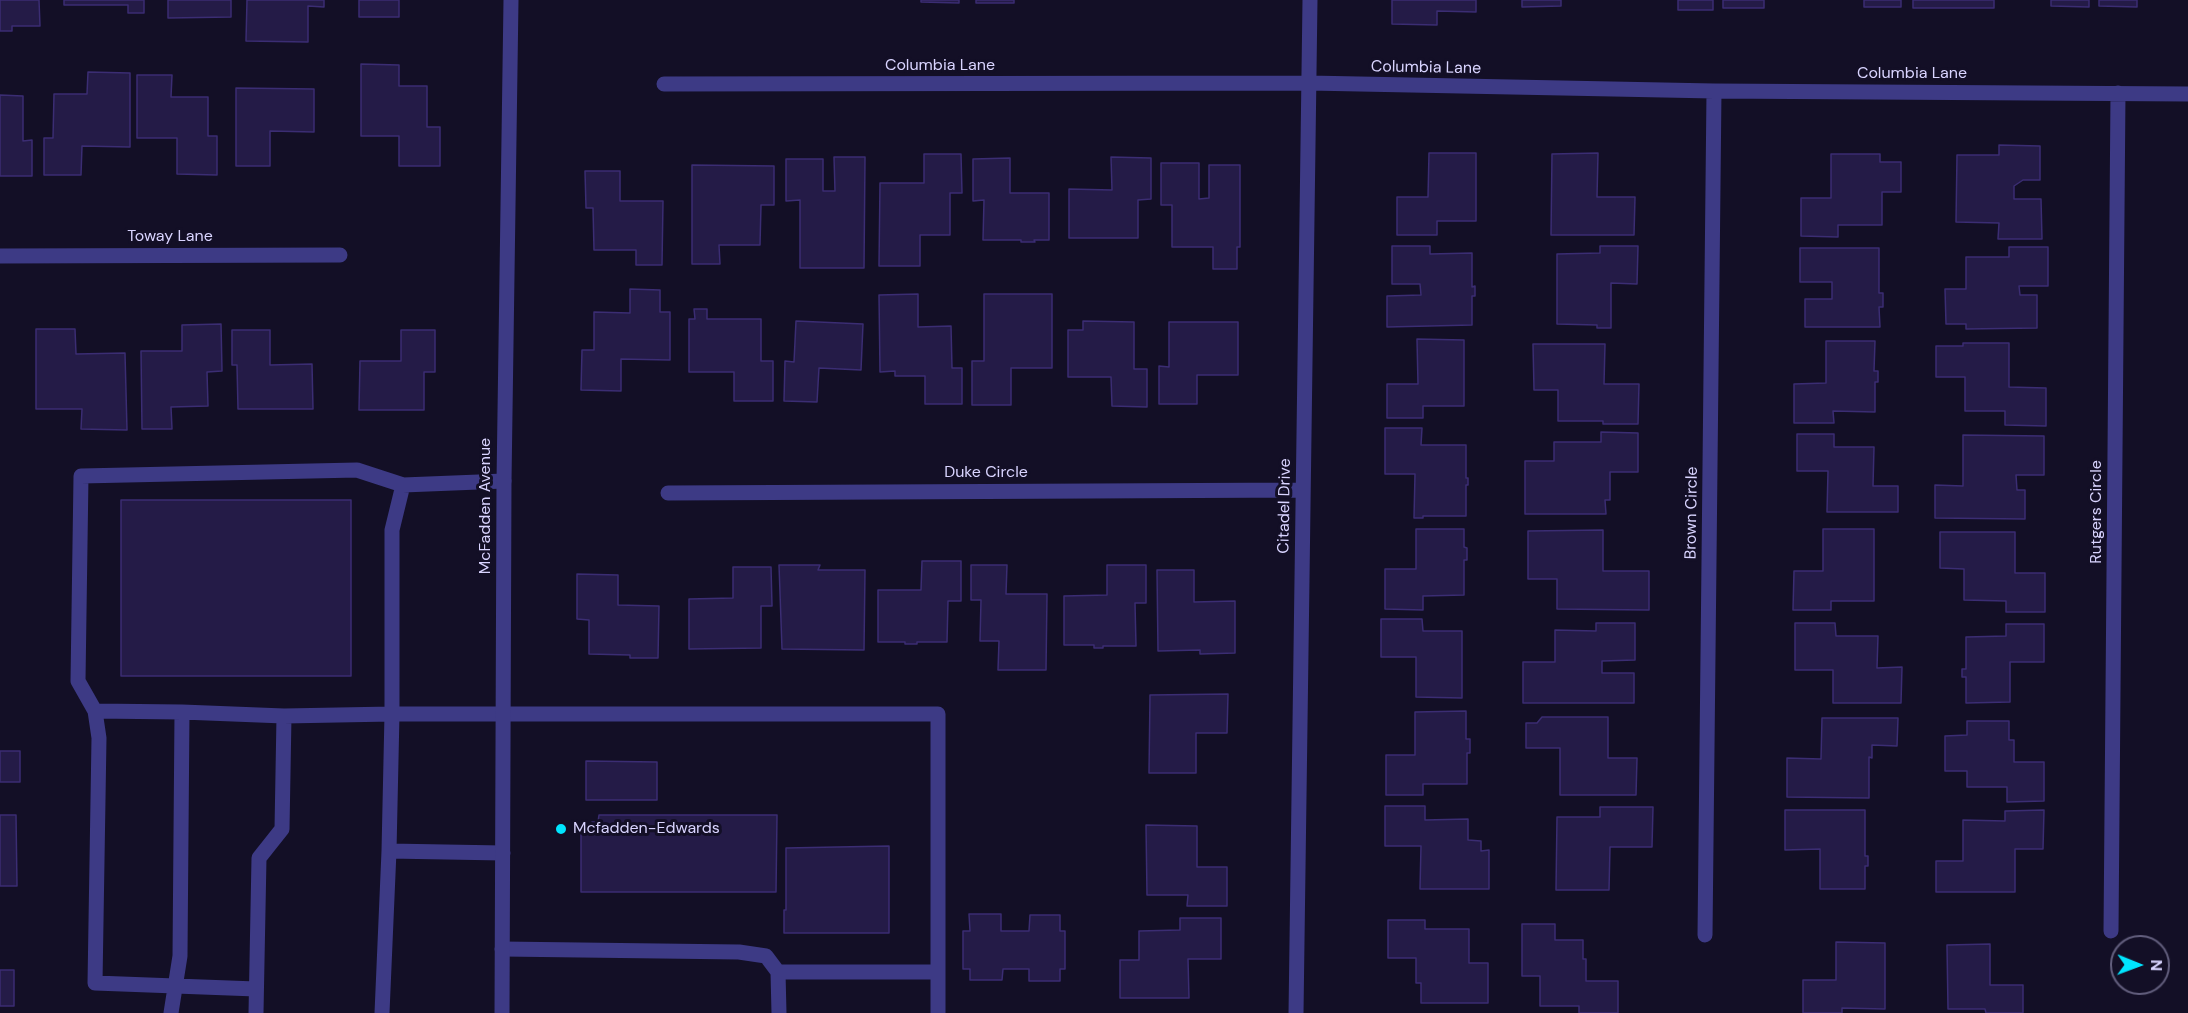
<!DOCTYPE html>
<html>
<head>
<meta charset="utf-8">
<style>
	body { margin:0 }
	#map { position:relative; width:2188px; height:1013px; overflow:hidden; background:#130f26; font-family:"DM Sans",sans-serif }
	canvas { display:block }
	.north { position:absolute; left:2110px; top:935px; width:60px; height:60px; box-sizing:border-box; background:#130f26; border:2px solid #625e7d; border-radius:50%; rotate:91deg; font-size:16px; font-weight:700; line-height:24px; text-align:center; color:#d9d4ff }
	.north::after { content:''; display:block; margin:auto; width:21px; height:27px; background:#00e5ff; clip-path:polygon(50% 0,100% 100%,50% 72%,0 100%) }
</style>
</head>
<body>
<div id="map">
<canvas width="2188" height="1013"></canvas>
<div class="north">N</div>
</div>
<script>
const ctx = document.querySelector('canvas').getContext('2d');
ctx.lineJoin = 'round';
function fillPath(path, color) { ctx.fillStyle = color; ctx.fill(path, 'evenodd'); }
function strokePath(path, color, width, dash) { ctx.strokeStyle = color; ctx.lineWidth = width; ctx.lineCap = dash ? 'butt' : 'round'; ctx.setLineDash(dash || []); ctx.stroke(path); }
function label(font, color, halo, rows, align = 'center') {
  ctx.font = font + ' "DM Sans",sans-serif'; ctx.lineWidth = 6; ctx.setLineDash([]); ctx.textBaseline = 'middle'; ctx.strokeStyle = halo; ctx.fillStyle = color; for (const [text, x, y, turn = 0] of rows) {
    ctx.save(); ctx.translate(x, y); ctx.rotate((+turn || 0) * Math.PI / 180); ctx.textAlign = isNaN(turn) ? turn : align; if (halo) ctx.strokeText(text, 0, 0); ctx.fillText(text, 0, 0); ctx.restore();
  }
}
const building = new Path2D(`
	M0,0H39L40,26H12V31H0Z
	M64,0H144V13H128V5H64Z
	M168,0H231V17L168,18Z
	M247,0H324V7L308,6V42L246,41Z
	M359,0H399V17H359Z
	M921,0H959V3L921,2Z
	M976,0H1014V3H976Z
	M1392,0H1476V12L1437,11V25L1392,24Z
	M1522,0H1561V6L1522,7Z
	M1678,0H1713V10H1678Z
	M1723,0H1764V8H1723Z
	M1864,0H1901V7H1864Z
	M1913,0H1994V8H1913Z
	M2051,0H2089V7L2051,6Z
	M2099,0H2137V7L2099,6Z
	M361,64L399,65V86H427V127H440V166H399V136H361Z
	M88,72L130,73V147L82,146L81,175H44V138H53L54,94H87Z
	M137,75H172L171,97H208V136H217V175L177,174V138H137Z
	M236,88L314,89V132L270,131V166H236Z
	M0,95L23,96V141L32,140V176H0Z
	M1999,145L2040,146V180H2023L2014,186V199H2041L2042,239H1998L1999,223L1956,222L1957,155H1999Z
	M1429,153H1476V221H1437V235H1397V197H1428Z
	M1598,153L1597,197H1635L1634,235H1551L1552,154Z
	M924,154H961L962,193H950V235H920V266H879L880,183H924Z
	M1831,154H1880V162H1901V192H1882V225H1838V237L1801,236V198H1831Z
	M834,157H865L864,268H800V200L786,201V159H823V191H835Z
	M1111,157L1151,158V199L1138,200V238H1069V189L1112,190Z
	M1010,158V193H1049V240H1034L1035,242H1021V240H983L984,200L973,201V159Z
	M1161,163H1199V199L1209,198V165H1240V247H1237V269H1213V247H1172V205H1161Z
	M692,165L774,166V205H761L760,245H719L720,264H692Z
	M585,171H620V201H663L662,265H636V250H594L593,208H586Z
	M1392,246H1430V254L1472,253V287L1475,286V296H1472V325L1387,327V296L1421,295L1420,284H1392Z
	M1600,246H1638L1637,284L1611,283V328H1597V325L1557,324V254L1600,253Z
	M2009,247H2048V286H2019L2020,295H2037V328L1966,329V324H1946L1945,289H1966V257H2009Z
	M1800,248H1879V293H1883V307H1879L1880,327H1805V299H1832V282H1800Z
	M630,289L660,290V312H670V360L621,359V391L581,390L582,350H594V312L630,313Z
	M918,294V327L951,326L952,368H962V404H925V376H895V371L880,372L879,295Z
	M984,294H1052V368H1011V405H972V361H984Z
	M694,309H707V319H761V361H773V401H734V372H689V319H695Z
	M796,321L863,324L861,370L819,368L817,402L784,401L785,361L794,362Z
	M1083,321L1134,322V369H1147V407L1112,406L1111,377H1068V330H1083Z
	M1169,322H1238V375H1197V404H1159V366L1169,367Z
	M221,324L222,371L207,372L208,406L171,407L172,429H142L141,351H182V325Z
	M36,329H75L76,354L125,353L127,430L81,429L82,409H36Z
	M232,330H270V365L312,364L313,409H238L237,365H232Z
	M401,330H435V372H424V410H359L360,361H401Z
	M1417,339L1464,340V406H1423V418H1387V384H1418Z
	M1826,341H1875L1874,371H1878V382H1875V412L1833,411L1834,423H1794V384L1826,383Z
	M1963,343H2009V387L2046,388V426L2005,425V411H1965V377H1936V346H1963Z
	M1533,344H1605L1604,384H1639L1638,424H1603V421H1558V390H1534Z
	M1385,428H1422L1421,445H1466V478H1468V485H1466V516H1423V518H1414L1415,474H1385Z
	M1601,432L1638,433V472H1610V500H1605L1606,514H1525V461H1554V442H1601Z
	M1797,434H1834V447H1874L1873,486H1898V512H1827L1828,471H1797Z
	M1963,435L2044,436V475H2016L2017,490H2025V519L1935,518V485L1963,486Z
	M121,500H351V676H121Z
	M1416,529H1464V547L1467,548V560H1464V595L1423,596V610L1385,609V569H1416Z
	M1823,529H1874V601H1831V610H1793L1794,571H1823Z
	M1603,530V571H1649V610L1557,609V579H1528V531Z
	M1940,532H2015V573H2045V612H2006V601L1964,600V569L1940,568Z
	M922,561H961V601H948L947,642H917V644H905V642H878V590H921Z
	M779,565H820L818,570H865L864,650L782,649Z
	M971,565H1007L1006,594H1047L1046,670H998L999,641H980L981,600H971Z
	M1107,565H1146V603H1135L1136,646H1103V648H1094V645H1064V596L1107,595Z
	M733,567H771L772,606H761V648L689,649V599L733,598Z
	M1157,570H1194V602L1235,601V653L1200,654V650L1158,651Z
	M577,574L618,575V605L659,606L658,658H630V655L589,654V620L577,619Z
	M1381,619H1422L1423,631H1462V698L1416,697V657H1381Z
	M1596,623H1635V660L1602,661V673H1634V703H1523V662H1555V630L1596,631Z
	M1795,623H1835L1836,636H1878L1877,668L1902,667L1901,703H1833V670H1795Z
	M2006,624H2044V662H2010V702L1966,703V677H1962V669H1966V637L2006,636Z
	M1228,694L1227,733H1196V773H1149L1150,695Z
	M1466,711V739H1470V753H1467V784H1423V795H1386V755H1415V712Z
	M1542,717H1608V758H1637L1636,795H1560V748H1526V723H1537Z
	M1822,718H1898L1897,746L1872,745V758L1869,757V798L1787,797V758L1821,759Z
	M1967,721H2009V740H2014V762H2044V801L2007,802V787H1967V771H1945V736L1967,735Z
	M0,751H20V782H0Z
	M586,761L657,762V800H586Z
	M1385,806H1425V820L1468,819V840L1481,841V851L1489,850V889H1420L1421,846H1385Z
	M1600,807H1653L1652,847H1610L1609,890H1556L1557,817H1600Z
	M1785,810H1865V856H1868V866H1865V889H1820V849L1785,850Z
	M2044,810L2043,849H2015V892H1936V861H1963V820L2005,821V811Z
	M0,815H16L17,886H0Z
	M599,815H777L776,892H581V831L593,830L592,822H598Z
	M1146,825L1197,826V867H1227V906H1187L1188,895H1147Z
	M889,846V933H784V910H786V848Z
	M969,914H1001V931H1029L1030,915H1060V931H1065V969H1060V981H1029V969H1003L1002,980H970V969H963V931H970Z
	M1180,918H1221V959H1188L1189,998H1120V960H1139V931L1180,930Z
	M1388,920H1425V929H1469V963H1488V1003H1421V983H1416V958H1388Z
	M1522,924H1555V940H1583V959H1586V981H1618V1013H1579V1006H1540V976H1522Z
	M1836,942L1885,943V1009L1842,1008V1013H1803V980H1836Z
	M1990,944V985H2023V1013H1986L1985,1009H1948L1947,945Z
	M0,970H14V1006H0Z`);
fillPath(building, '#241b47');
strokePath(building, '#3b2d73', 1.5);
strokePath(new Path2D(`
	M95,711L182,712
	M389,851L392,714V530L403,485
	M502,949L739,952L766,956L778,972L779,1013
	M778,972H938
	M256,989L95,983L99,738L95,711L78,681L81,476L357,470L403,485L504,481
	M171,1013L180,956L182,712L284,716L392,714H938V1013
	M256,1013L259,858L282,829L284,716
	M382,1013L389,851L503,853`), '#3d3a85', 15);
strokePath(new Path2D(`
	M664,84L1309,83L1714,91L2188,94
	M0,256L340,255
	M668,493L1303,490
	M2111,931L2118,93
	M1705,935L1714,91
	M1296,1013L1310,0`), '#3d3a85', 15);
strokePath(new Path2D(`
	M502,1013L504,481L511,0`), '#3d3a85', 15);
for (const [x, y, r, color] of [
	[561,829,6,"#00e5ff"]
]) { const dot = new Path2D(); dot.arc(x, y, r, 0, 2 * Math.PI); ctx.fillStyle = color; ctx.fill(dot); strokePath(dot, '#130f26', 2); }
label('16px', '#d9d4ff', '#130f26', [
	["Columbia Lane",940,66],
	["Columbia Lane",1426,68,1],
	["Columbia Lane",1912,74],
	["Toway Lane",170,237],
	["Duke Circle",986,473],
	["McFadden Avenue",486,506,-90],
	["Citadel Drive",1285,506,-89],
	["Rutgers Circle",2097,512,-90],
	["Brown Circle",1692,513,-89]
]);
label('16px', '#d9d4ff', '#130f26', [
	["Mcfadden-Edwards",573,829]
], 'left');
</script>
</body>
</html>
